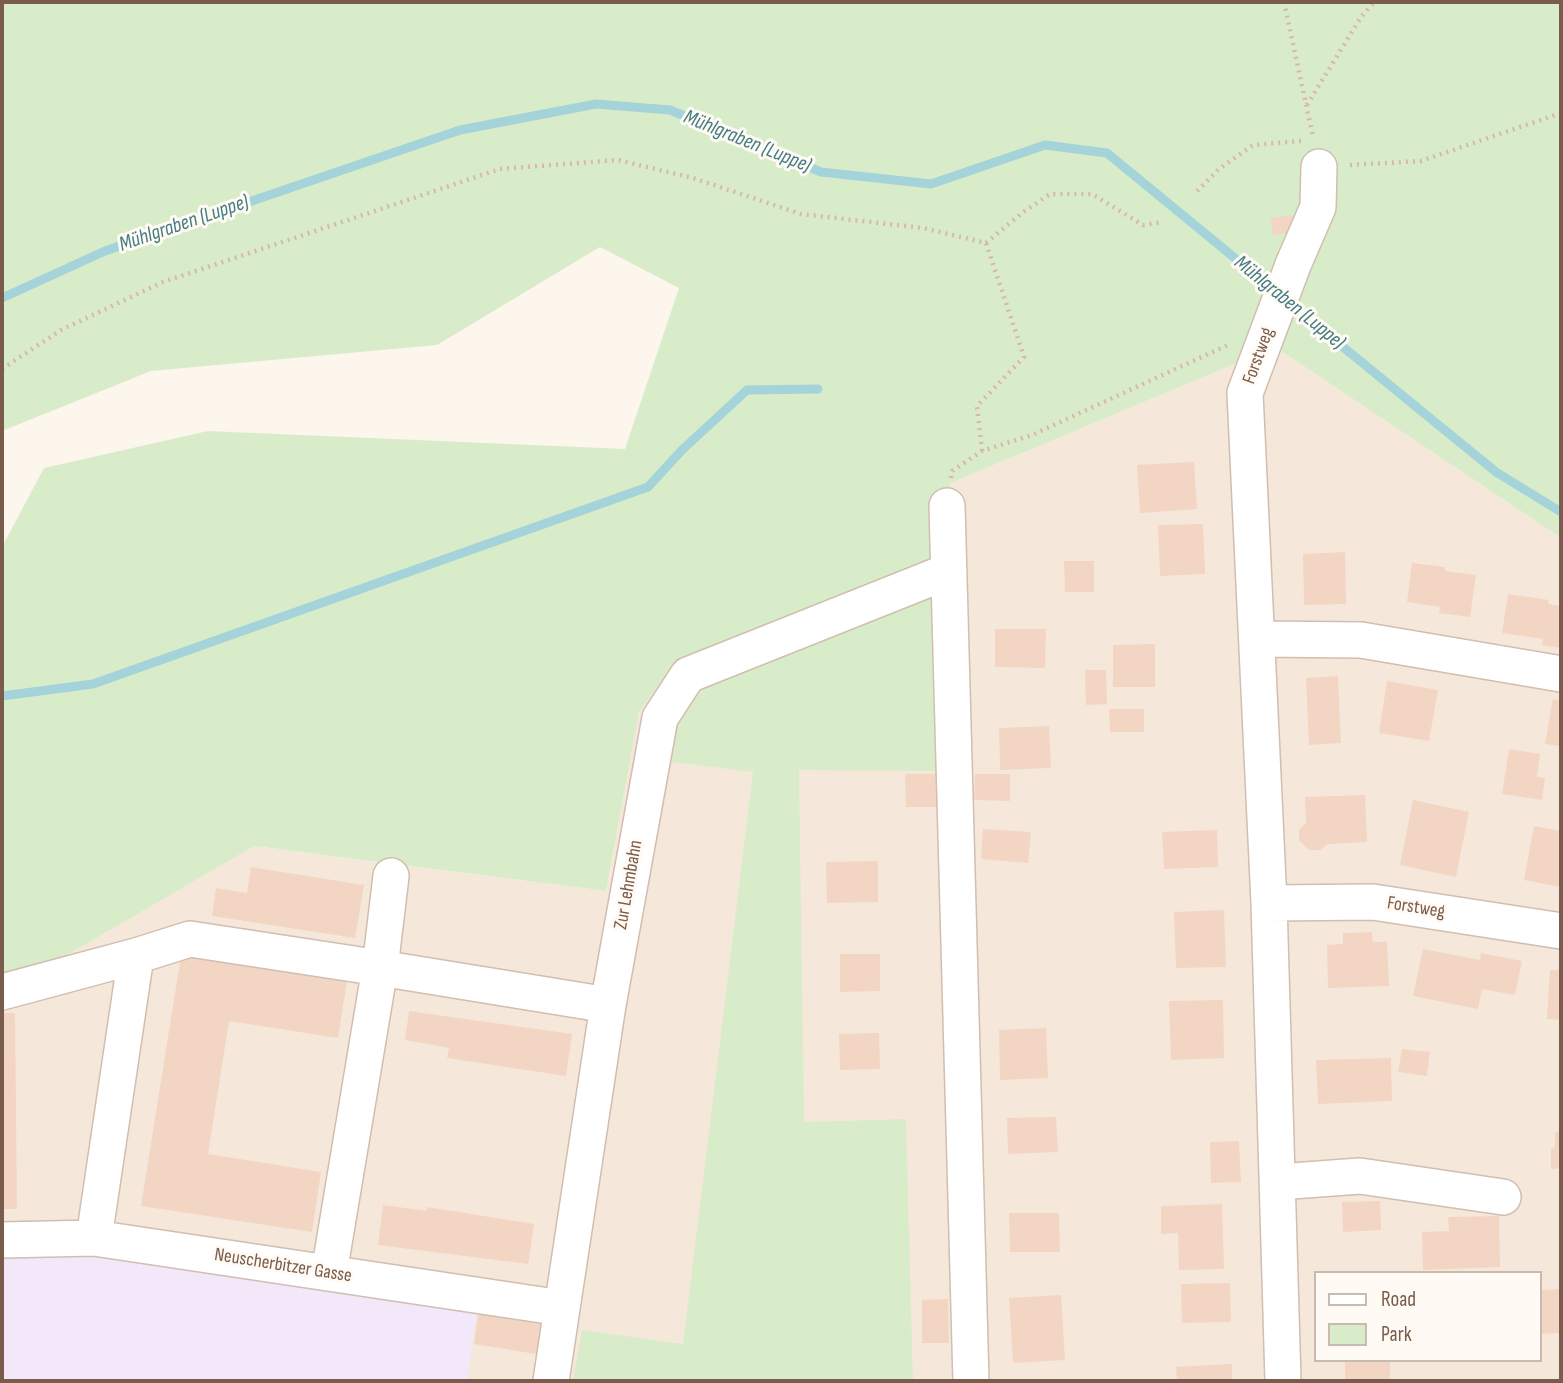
<!DOCTYPE html>
<html>
<head>
<meta charset="utf-8">
<style>
	body { margin:0 }
	#map { position:relative; width:1563px; height:1383px; overflow:hidden; background:#fdf6ec; font-family:"Sofia Sans Condensed",sans-serif }
	canvas { display:block }
	.frame { position:absolute; inset:0; border:4px solid #7a5c4d; pointer-events:none }
	.legend { position:absolute; left:1314px; top:1271px; width:228px; height:91px; box-sizing:border-box; background:#fffaf3; border:2px solid #cabbb1; margin:0; padding:9px 12px; list-style:none; font-size:21px; color:#7a5c4d }
	.legend li { display:flex; align-items:center; gap:14px; height:35px }
	.legend b { width:35px; border:2px solid #cabbb1 }
</style>
</head>
<body>
<div id="map">
<canvas width="1563" height="1383"></canvas>
<div class="frame"></div>
<ul class="legend">
<li><b style="height:9px;background:#fff"></b>Road</li>
<li><b style="height:19px;background:#d8ecc9"></b>Park</li>
</ul>
</div>
<script>
const ctx = document.querySelector('canvas').getContext('2d');
ctx.lineJoin = 'round';
function fillPath(path, color) { ctx.fillStyle = color; ctx.fill(path, 'evenodd'); }
function strokePath(path, color, width, dash) { ctx.strokeStyle = color; ctx.lineWidth = width; ctx.lineCap = dash ? 'butt' : 'round'; ctx.setLineDash(dash || []); ctx.stroke(path); }
function label(font, color, halo, rows, align = 'center') {
  ctx.font = font + ' "Sofia Sans Condensed",sans-serif'; ctx.lineWidth = 6; ctx.setLineDash([]); ctx.textBaseline = 'middle'; ctx.strokeStyle = halo; ctx.fillStyle = color; for (const [text, x, y, turn = 0] of rows) {
    ctx.save(); ctx.translate(x, y); ctx.rotate((+turn || 0) * Math.PI / 180); ctx.textAlign = isNaN(turn) ? turn : align; if (halo) ctx.strokeText(text, 0, 0); ctx.fillText(text, 0, 0); ctx.restore();
  }
}
fillPath(new Path2D(`
	M1275,347L1561,538V1381H2V993L253,846L606,891L639,713L667,674L933,563L951,483ZM1316,1273H1540V1360H1316Z`), '#f5e8da');
fillPath(new Path2D(`
	M2,1253L84,1254L478,1306L467,1381H2Z`), '#f3e8fa');
fillPath(new Path2D(`
	M2,2H1561V538L1275,347L951,483L933,563L667,674L639,713L606,891L254,846L2,993V547L44,468L208,431L625,449L679,288L600,247L437,345L151,371L2,431Z
	M942,590L945,771L799,770L804,1122L906,1119L913,1381H573L582,1330L683,1344L753,772L664,761L672,724L706,685Z`), '#d8ecc9');
strokePath(new Path2D(`
	M2,298L105,251L460,130L596,104L670,110L821,172L931,184L1045,145L1107,153L1275,291
	M1288,302L1496,472L1561,512
	M2,696L93,684L648,487L682,450L747,390L818,389`), '#a5d3da', 9);
fillPath(new Path2D(`
	M1297,215L1299,232L1273,235L1271,218Z
	M1194,462L1197,509L1140,513L1137,465Z
	M1203,524L1205,574L1160,576L1158,525Z
	M1345,552L1346,604L1304,605L1303,554Z
	M1064,561H1094V592H1065Z
	M1412,563L1445,567V571L1476,575L1470,617L1439,613L1440,607L1407,602Z
	M1508,594L1549,600L1548,604L1561,606V648L1542,645L1543,639L1502,633Z
	M995,629H1046L1045,668L995,667Z
	M1155,644V687H1113V645Z
	M1085,670H1106L1107,704L1086,705Z
	M1338,676L1341,743L1309,745L1306,678Z
	M1387,681L1438,690L1429,741L1379,733Z
	M1553,699L1561,701V746L1545,744Z
	M1109,709H1144V732H1110Z
	M1049,726L1051,768L1000,770L999,728Z
	M1509,749L1540,754L1537,777L1545,778L1542,800L1502,794Z
	M905,774H942L943,807H906Z
	M975,774H1010V801L974,800Z
	M1365,795L1367,842L1328,844L1320,850H1309L1299,840V830L1306,823L1305,797Z
	M1413,800L1469,812L1456,877L1400,865Z
	M1534,826L1561,831V887L1524,880Z
	M983,829L1031,832L1028,863L981,859Z
	M1217,830L1218,867L1164,869L1162,832Z
	M878,861V902L827,903L826,862Z
	M251,867L364,885L355,938L212,916L216,888L247,893Z
	M1224,910L1226,967L1176,968L1174,912Z
	M1372,932L1373,942H1387L1389,986L1328,988L1327,945L1343,944V933Z
	M1423,949L1480,960L1481,953L1522,961L1515,995L1482,989L1478,1009L1413,996Z
	M840,954H880V991L840,992Z
	M181,956L347,981L338,1038L229,1021L208,1154L321,1172L312,1232L141,1206Z
	M1550,970H1561V1020L1547,1019Z
	M1223,1000L1224,1058L1171,1060L1169,1001Z
	M409,1011L572,1034L566,1076L447,1058L449,1048L405,1040Z
	M2,1013H15L17,1209H2Z
	M1046,1028L1048,1078L1000,1080L999,1030Z
	M879,1033L880,1069L840,1070L839,1034Z
	M1402,1049L1430,1052L1427,1076L1398,1072Z
	M1391,1058L1392,1101L1318,1104L1316,1060Z
	M1056,1117L1058,1152L1008,1154L1007,1118Z
	M1561,1131V1168L1551,1169V1149L1555,1147V1132Z
	M1239,1141L1241,1182L1211,1183L1210,1142Z
	M1380,1201L1381,1230L1343,1232L1342,1202Z
	M1222,1204L1224,1269L1179,1270L1178,1233L1161,1234V1206Z
	M383,1205L427,1211V1207L534,1224L528,1264L378,1245Z
	M1009,1213H1059L1060,1252H1010Z
	M1499,1216L1500,1267L1423,1270L1422,1232L1449,1231L1448,1217Z
	M1230,1283L1231,1322L1182,1323L1181,1284Z
	M1561,1289V1333L1540,1334V1290Z
	M1061,1295L1065,1360L1013,1363L1009,1298Z
	M948,1299L949,1343H922V1300Z
	M478,1314L553,1326L548,1356L474,1344Z
	M1345,1360H1390V1381H1345Z
	M1232,1364V1381H1177L1176,1367Z`), '#f3d5c3');
const minor = new Path2D(`
	M947,506L971,1381
	M1257,639L1361,640L1561,674
	M1269,903L1373,902L1561,931
	M2,992L136,956
	M1278,1182L1360,1176L1503,1197
	M94,1238L136,956L190,939L380,968L391,876
	M2,1240L94,1238L562,1308
	M329,1273L380,968L608,1005
	M551,1381L608,1005L660,718L688,675L949,571
	M1283,1381L1269,903L1245,393L1293,265L1318,207L1319,167`);
strokePath(minor, '#d1beb0', 38);
strokePath(new Path2D(`
	M1284,2L1313,137
	M1307,105L1361,17L1374,2
	M1350,165L1421,161L1561,113
	M1197,191L1219,169L1253,145L1301,141
	M986,243L1022,213L1050,194H1092L1143,225L1163,222
	M2,369L61,330L163,282L500,169L618,160L693,178L801,214L923,228L986,243L1024,357L977,406L982,451
	M951,478L952,471L982,451L1032,435L1230,344`), '#d9b8a5', 4.5, [2, 5]);
strokePath(minor, '#fff', 35);
label('19px', '#7a5c4d', '#fffaf3', [
	["Forstweg",1259,356,-70],
	["Zur Lehmbahn",629,885,-80],
	["Forstweg",1416,908,9],
	["Neuscherbitzer Gasse",283,1266,9]
]);
label('italic 21px', '#437c86', '#fffaf3', [
	["Mühlgraben (Luppe)",747,142,22],
	["Mühlgraben (Luppe)",184,224,-19],
	["Mühlgraben (Luppe)",1289,303,39]
]);
</script>
</body>
</html>
